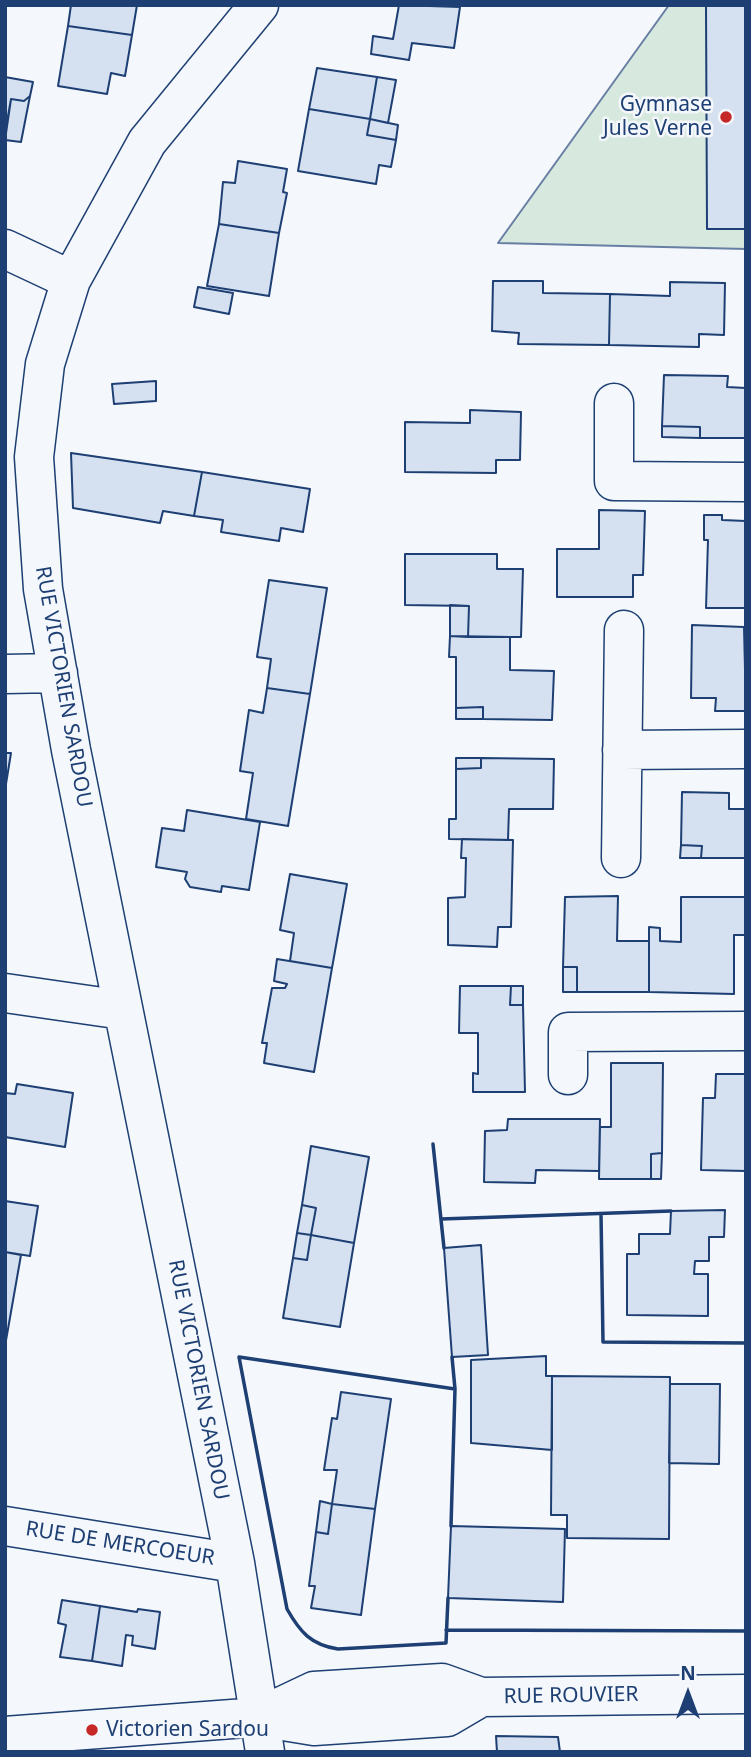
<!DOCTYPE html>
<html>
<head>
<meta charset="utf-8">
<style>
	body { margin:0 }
	#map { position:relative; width:751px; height:1757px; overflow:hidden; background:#f4f7fb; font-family:"Noto Sans",sans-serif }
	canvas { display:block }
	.frame { position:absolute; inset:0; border:7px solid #1d3f73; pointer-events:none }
	.north { position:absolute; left:653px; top:1659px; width:70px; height:70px; -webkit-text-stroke:5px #f4f7fb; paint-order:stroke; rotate:0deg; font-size:19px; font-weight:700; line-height:28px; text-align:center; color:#1d3f73 }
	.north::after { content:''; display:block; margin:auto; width:24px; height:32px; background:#1d3f73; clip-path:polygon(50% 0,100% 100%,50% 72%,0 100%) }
</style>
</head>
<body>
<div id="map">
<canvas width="751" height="1757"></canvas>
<div class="frame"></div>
<div class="north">N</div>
</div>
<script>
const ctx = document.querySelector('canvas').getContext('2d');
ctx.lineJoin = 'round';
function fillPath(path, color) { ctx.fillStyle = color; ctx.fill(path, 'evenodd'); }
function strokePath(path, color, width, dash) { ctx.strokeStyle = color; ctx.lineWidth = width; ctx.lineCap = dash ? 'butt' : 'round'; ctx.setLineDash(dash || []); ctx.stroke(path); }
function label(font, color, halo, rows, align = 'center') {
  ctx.font = font + ' "Noto Sans",sans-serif'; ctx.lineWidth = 5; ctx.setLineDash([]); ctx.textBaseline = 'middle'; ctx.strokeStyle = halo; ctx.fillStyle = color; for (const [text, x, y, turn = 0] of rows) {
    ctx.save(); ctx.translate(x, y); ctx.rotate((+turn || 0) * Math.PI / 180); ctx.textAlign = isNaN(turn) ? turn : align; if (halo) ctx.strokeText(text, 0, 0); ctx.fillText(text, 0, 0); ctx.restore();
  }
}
const green = new Path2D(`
	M669,5H746V249L498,243Z`);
fillPath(green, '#d7e8df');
strokePath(green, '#687fa3', 2);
const building = new Path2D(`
	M71,5H137L132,35L68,26Z
	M399,5L460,7L454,48L412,43L409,60L371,54L373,36L393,39Z
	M706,5H746V229H707Z
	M68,26L132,35L125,76L111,73L107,94L58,86Z
	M317,68L377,77L370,119L309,109Z
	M5,77L33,82L30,96L24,101L11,99L5,133Z
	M377,77L396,80L388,123L370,119Z
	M30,96L21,142L5,140L11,99L24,101Z
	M309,109L370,119L367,135L396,140L391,167L379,165L376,184L298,171Z
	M370,119L398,125L396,140L367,135Z
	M238,161L287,169L283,192L287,193L279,233L219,224L223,182L235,183Z
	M219,224L279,233L269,296L207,286Z
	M493,281H543V293L610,294L609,345L518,344L519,333L492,331Z
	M670,282L725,283L724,335L699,334V347L609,345L610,294L670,296Z
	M198,287L233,293L229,314L194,307Z
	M664,375L728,376L727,387L746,388V438H700V427L662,426Z
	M156,381V401L114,404L112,384Z
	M470,410L521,412L520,460H496V473L405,472V422L470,423Z
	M662,426L700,427V438L662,437Z
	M71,453L202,472L194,516L163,511L160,523L73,508Z
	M202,472L310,489L303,532L281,528L279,541L221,532L223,520L194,516Z
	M599,510L645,511L643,575H633V597H557V549H599Z
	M704,515H722V520L746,521V608H706L708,540H704Z
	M405,554H497V569H523L521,637H468L469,606L405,605Z
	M269,580L327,588L310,694L267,688L271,659L257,657Z
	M450,605L469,606L468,637L450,636Z
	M692,625L744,627L746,711H715L716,698H691Z
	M450,636L510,637V670L554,671L552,720L483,719V707L456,708V657H449Z
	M267,688L310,694L288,826L246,819L253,773L240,771L249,710L263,713Z
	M483,707V719H456V708Z
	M5,753H11L5,790Z
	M456,758H481V768L456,769Z
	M481,758L554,759L553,809H509L508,840L449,839V819H456V769L481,768Z
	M682,792L729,793V809H746V858H701L702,846L681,845Z
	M187,810L260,822L249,890L222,886L221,892L190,887L185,879L187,872L156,867L162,828L184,831Z
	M462,839L513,840L511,927H498L497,947L448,945V898L465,897L466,858H461Z
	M681,845L702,846L701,858H680Z
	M290,874L347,884L332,968L290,961L294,933L280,930Z
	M618,896L617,941H649V992H577V967H563L565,897Z
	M681,897H746V935H734V994L649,992V927L660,928V941L681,942Z
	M277,959L332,968L314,1072L264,1063L267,1043H262L272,988H285L287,984L274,981Z
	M563,967H577V992H563Z
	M460,986H511L510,1005H523L525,1092H473V1073L478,1074V1033H459Z
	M511,986H523V1005H510Z
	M611,1063H663L662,1153L651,1154V1179H599L600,1127H611Z
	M716,1074H746V1171L701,1170L703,1098H715Z
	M17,1084L73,1093L65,1147L5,1137V1093L15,1094Z
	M508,1119H600L599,1171L536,1170L535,1183L484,1182L485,1131L507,1130Z
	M311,1146L369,1157L354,1243L311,1235L316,1208L302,1205Z
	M662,1153L661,1179H651V1154Z
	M5,1201L38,1206L30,1256L5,1252Z
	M302,1205L316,1208L311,1235L297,1233Z
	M725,1210L724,1237H709V1261H695L694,1274H708V1316L627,1315V1254H639V1234H670L671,1211Z
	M297,1233L311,1235L307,1260L293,1258Z
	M311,1235L354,1243L340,1327L283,1318L293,1258L307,1260Z
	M481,1245L488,1355L452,1357L444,1248Z
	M5,1252L21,1255L5,1346Z
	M546,1356V1376H552V1450L471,1443V1360Z
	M552,1376L670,1377L669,1539L567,1538V1515H551Z
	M670,1384H720L719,1464L669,1463Z
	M341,1392L391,1399L375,1509L332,1504L337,1470H324L332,1418L337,1419Z
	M320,1501L332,1504L328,1534L316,1532Z
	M332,1504L375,1509L361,1615L311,1608L315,1586H309L316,1532L328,1534Z
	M451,1526L565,1529L563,1602L448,1598Z
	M62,1600L100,1606L92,1661L60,1657L66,1625L58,1623Z
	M100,1606L137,1612L138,1609L160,1612L155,1649L132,1645L133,1636L126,1635L122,1666L92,1661Z
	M496,1736L558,1737L560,1752H497Z`);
fillPath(building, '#d5e0f0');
strokePath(building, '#1d3f73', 2);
const minor = new Path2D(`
	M259,5L147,142L71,280L45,364L34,457L43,589L71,750L235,1563L265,1752
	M5,249L71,280
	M614,403V481L746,482
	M5,674L58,673
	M622,750L746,749
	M621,858L624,630
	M5,993L123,1010
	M568,1075V1032L746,1031
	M5,1526L235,1563
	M259,1717L314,1691L442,1683L481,1697L746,1694
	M5,1736L259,1717L314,1726L447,1717L481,1697`);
strokePath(minor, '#1d3f73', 41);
strokePath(minor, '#f4f7fb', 38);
strokePath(new Path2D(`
	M433,1144L444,1248
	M601,1214L603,1342L746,1343
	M441,1219L671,1211
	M451,1526L455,1389L452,1357
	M448,1598L446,1643L338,1649C311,1645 300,1632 287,1609L239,1357L455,1389
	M446,1630L746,1631`), '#1d3f73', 3.5);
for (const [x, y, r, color] of [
	[726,117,7,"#c62828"],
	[92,1730,7,"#c62828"]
]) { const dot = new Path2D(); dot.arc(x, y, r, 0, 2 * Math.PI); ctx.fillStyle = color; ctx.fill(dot); strokePath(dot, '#f4f7fb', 2.5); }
label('21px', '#1d3f73', '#f4f7fb', [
	["Gymnase",712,105],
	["Jules Verne",712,129],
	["Victorien Sardou",106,1730,"left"]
], 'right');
label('21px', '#1d3f73', '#f4f7fb', [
	["RUE VICTORIEN SARDOU",63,687,80],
	["RUE VICTORIEN SARDOU",198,1380,79],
	["RUE DE MERCOEUR",120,1544,9],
	["RUE ROUVIER",571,1696,-1]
]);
</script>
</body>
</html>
